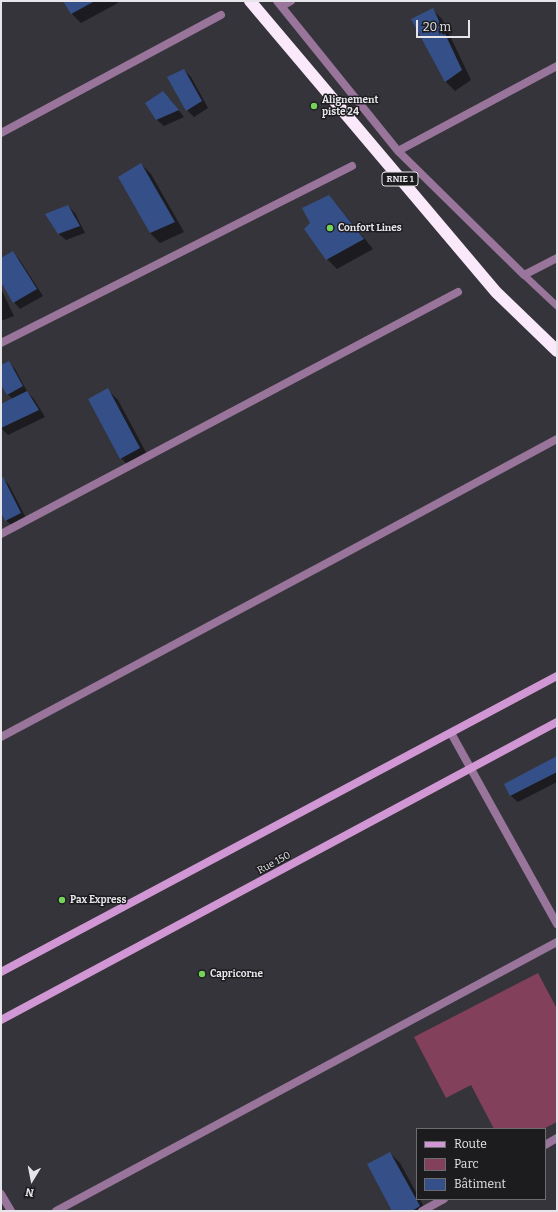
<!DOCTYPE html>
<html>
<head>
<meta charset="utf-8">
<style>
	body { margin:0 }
	#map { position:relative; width:558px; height:1212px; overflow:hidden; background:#35343a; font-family:Bitter,serif }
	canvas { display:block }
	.frame { position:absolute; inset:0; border:2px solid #e6e5e9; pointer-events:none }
	.legend { position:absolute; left:416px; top:1128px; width:130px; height:72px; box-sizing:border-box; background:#1c1c1f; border:1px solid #6d6c70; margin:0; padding:5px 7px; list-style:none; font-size:12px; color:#e6e5e9 }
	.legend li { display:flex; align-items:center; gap:8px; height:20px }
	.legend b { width:20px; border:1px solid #6d6c70 }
	.north { position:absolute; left:12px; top:1160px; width:40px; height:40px; -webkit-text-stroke:3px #1c1c1f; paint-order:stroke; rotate:190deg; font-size:11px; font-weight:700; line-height:16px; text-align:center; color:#e6e5e9 }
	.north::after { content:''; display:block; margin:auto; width:14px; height:18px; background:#e6e5e9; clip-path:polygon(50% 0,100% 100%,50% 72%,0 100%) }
	.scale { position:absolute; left:416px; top:20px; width:54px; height:18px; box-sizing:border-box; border:2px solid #e6e5e9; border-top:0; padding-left:5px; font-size:12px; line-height:14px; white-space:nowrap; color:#e6e5e9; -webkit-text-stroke:3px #1c1c1f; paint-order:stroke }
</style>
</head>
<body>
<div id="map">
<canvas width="558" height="1212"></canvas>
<div class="frame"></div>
<ul class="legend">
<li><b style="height:5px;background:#d197d4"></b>Route</li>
<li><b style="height:11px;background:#82405b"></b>Parc</li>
<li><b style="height:11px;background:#355088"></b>Bâtiment</li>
</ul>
<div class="north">N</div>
<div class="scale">20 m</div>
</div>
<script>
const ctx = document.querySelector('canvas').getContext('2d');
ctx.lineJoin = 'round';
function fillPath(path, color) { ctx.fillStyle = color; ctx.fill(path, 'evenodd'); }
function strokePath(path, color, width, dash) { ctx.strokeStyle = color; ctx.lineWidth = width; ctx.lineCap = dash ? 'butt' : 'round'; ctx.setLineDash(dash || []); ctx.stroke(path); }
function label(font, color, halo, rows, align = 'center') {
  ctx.font = font + ' Bitter,serif'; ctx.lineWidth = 3; ctx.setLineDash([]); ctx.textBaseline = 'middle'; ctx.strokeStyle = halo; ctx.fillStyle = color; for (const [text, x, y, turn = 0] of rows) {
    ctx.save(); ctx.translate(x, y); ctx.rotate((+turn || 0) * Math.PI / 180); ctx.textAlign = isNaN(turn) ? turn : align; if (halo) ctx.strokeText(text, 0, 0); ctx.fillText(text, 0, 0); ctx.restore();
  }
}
fillPath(new Path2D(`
	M538,973L557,1009V1122L543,1129H494L471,1085L446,1098L414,1037Z`), '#82405b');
fillPath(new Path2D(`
	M65,1H117L118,3L81,23L72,14Z
	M432,9L442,19L471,80L455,91L446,82Z
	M184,70L191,77L208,108L194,117L187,110Z
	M170,99L184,117L164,126L157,120L147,104Z
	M141,164L151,174L184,232L160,243L150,233Z
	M328,196L338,206L373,249L337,269L327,259L312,224Z
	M68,206L75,213L85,233L66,240L59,234Z
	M13,252L19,259L43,296L20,309L14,302L1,280V259Z
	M1,289L14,316L1,321Z
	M8,362L15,369L28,393L34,399L45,417L8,435L1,428V405L13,399L7,394L1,383V366Z
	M108,390L118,400L149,458L131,468L121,458Z
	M1,479H3L9,485L27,520L13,527L6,520L1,510Z
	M557,758V782L518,802L511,796L505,784Z
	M390,1153L400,1163L417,1194V1199H420L426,1211H393Z`), '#0007');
fillPath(new Path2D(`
	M63,1H95L71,14Z
	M433,8L462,70L445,82L411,19Z
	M184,69L202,101L186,111L167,77Z
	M163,91L179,110L156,120L145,103Z
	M141,163L175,222L150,233L118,177Z
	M329,195L364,239L326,260L304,229L310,223L302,208Z
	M68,205L80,226L58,234L45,214Z
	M13,251L37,289L13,303L1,282V258Z
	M9,361L23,386L7,395L1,385V365Z
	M108,388L140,448L120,459L88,399Z
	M27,391L39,410L1,428V404Z
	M3,477L21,513L5,521L1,512V478Z
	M557,756V772L510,796L504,784Z
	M390,1152L420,1206L412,1211H392L367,1164Z`), '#355088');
strokePath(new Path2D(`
	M524,275L557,306`), '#99749b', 7);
strokePath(new Path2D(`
	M277,1L398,151L524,275L557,258
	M282,6L291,1
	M1,133L221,15
	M398,151L557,66
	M1,343L352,166
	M1,534L458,292
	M451,733L557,924
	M1,737L340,556L557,439
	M545,1145L557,1138
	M1,1194L11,1211
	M56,1211L557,942
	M422,1211L444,1199`), '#99749b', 8);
strokePath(new Path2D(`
	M1,972L557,676
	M1,1020L557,722`), '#d197d4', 8);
strokePath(new Path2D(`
	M250,1L496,292L557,351`), '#fae8fb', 12);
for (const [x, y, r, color] of [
	[314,106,4,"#75d25b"],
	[330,228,4,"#75d25b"],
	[62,900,4,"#75d25b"],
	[202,974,4,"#75d25b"]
]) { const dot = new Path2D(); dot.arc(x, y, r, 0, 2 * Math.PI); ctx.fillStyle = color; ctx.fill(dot); strokePath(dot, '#1c1c1f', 1.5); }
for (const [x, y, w] of [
	[400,179,36]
]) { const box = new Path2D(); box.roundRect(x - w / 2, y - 7, w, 14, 3); ctx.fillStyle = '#1c1c1f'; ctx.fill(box); strokePath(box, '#e6e5e9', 1); }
label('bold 9px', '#e6e5e9', null, [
	["RNIE 1",400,179]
]);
label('bold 10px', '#e6e5e9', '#1c1c1f', [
	["Alignement",322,100],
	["piste 24",322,112],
	["Confort Lines",338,228],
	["Pax Express",70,900],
	["Capricorne",210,974]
], 'left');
label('10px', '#e6e5e9', '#1c1c1f', [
	["Rue 150",274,863,-28]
]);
</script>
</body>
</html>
